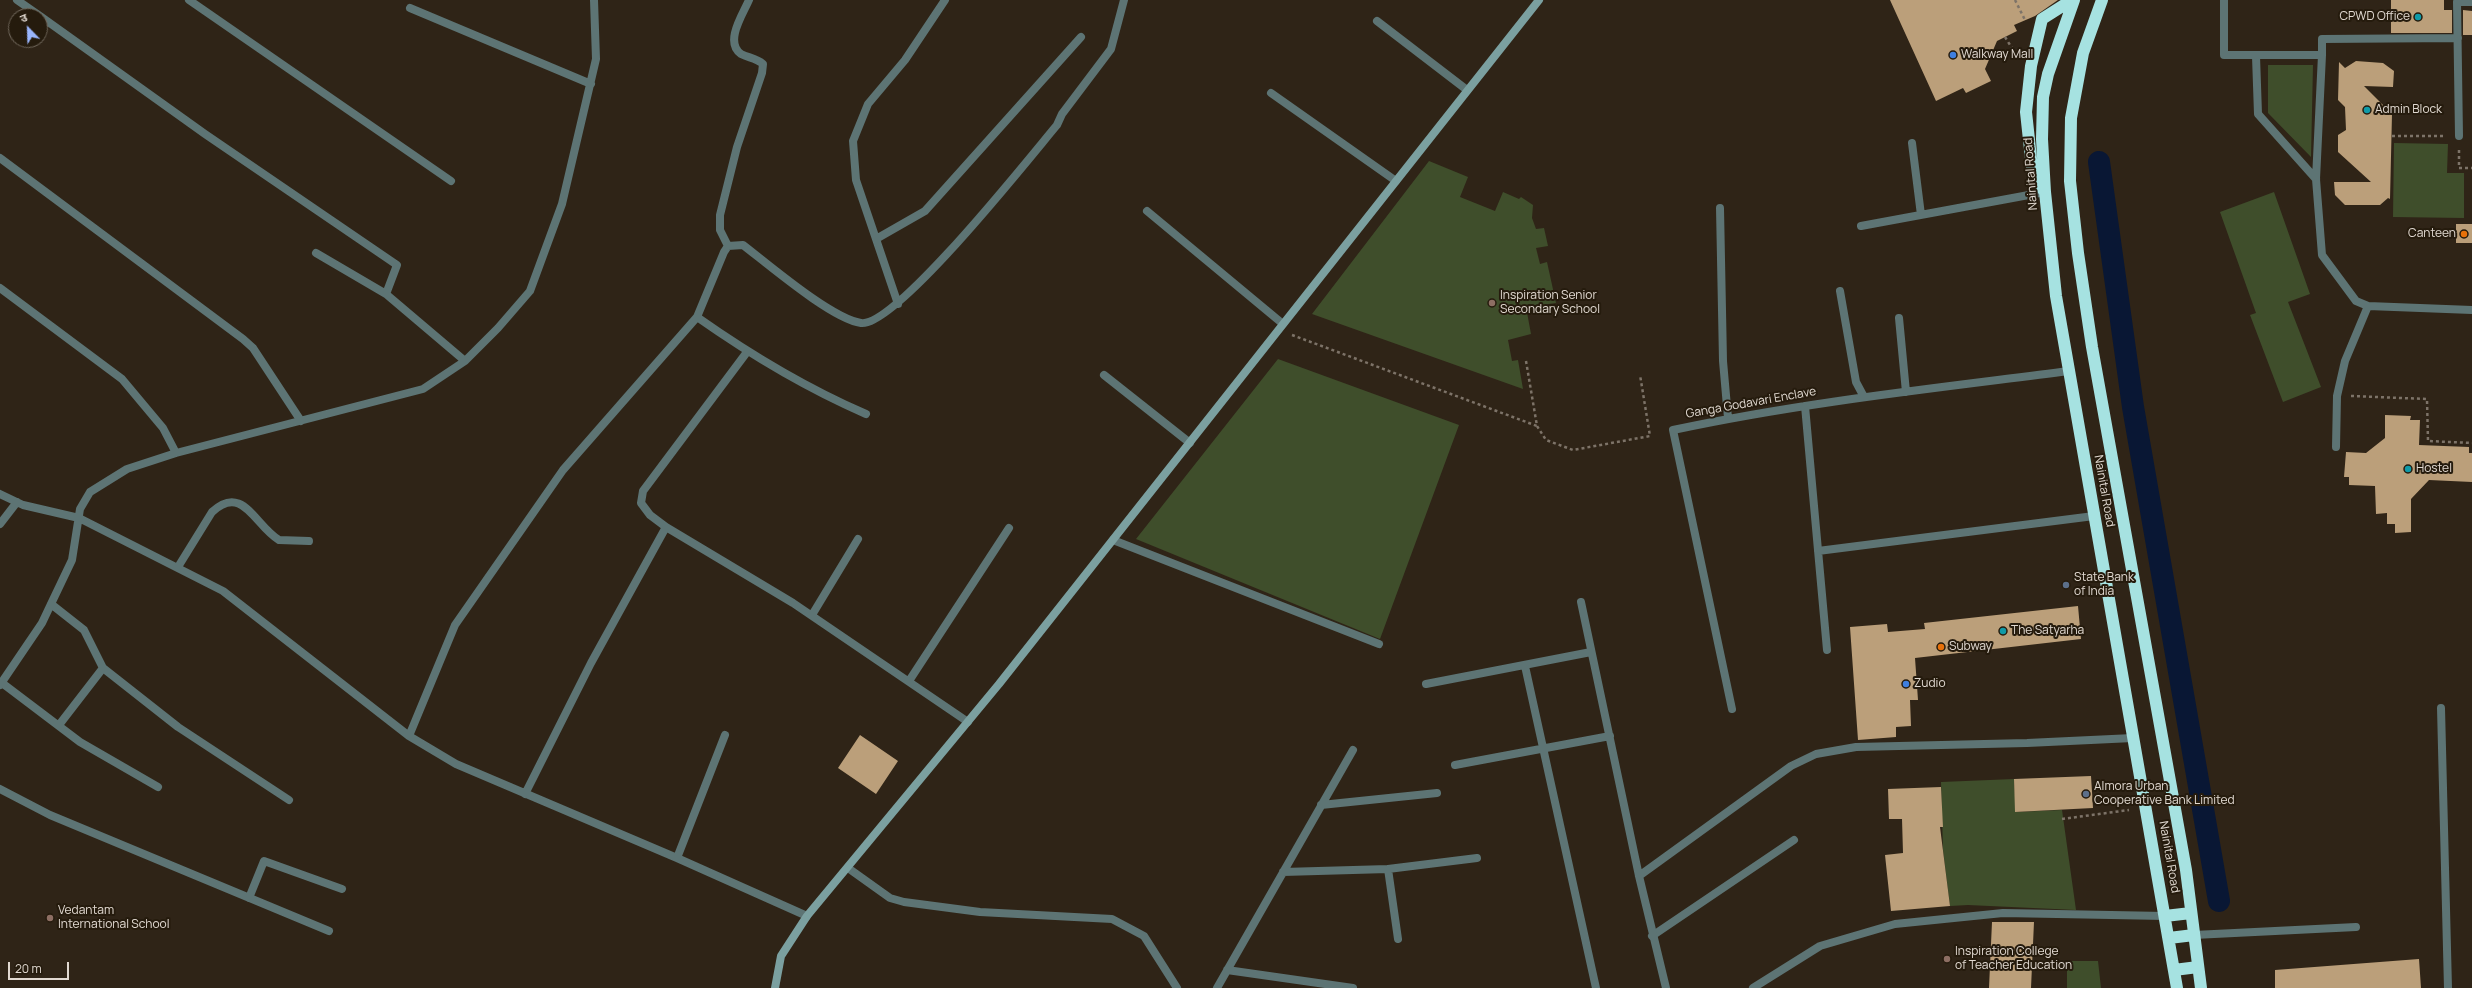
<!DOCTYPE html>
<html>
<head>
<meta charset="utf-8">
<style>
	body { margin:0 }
	#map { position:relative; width:2472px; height:988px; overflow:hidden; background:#2f2417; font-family:Manrope,"Noto Sans Devanagari",sans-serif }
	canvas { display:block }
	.north { position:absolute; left:8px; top:8px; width:40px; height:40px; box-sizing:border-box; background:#251b0d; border:1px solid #70675b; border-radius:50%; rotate:337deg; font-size:11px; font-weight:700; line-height:16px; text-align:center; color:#e1d9d1 }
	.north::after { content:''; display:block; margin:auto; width:14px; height:18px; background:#99b5fd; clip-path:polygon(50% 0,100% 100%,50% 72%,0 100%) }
	.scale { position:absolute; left:8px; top:962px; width:61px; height:18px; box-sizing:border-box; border:2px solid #e1d9d1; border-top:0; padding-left:5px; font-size:12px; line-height:14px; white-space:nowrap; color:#e1d9d1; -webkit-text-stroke:3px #251b0d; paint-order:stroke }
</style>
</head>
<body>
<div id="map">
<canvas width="2472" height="988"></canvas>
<div class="north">उ</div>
<div class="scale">20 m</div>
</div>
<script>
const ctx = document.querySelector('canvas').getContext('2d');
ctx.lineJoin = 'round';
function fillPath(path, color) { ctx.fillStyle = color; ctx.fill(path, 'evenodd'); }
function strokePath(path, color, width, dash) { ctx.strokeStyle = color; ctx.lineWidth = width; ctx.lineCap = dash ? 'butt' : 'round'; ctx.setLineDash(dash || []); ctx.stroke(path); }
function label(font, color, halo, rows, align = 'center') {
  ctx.font = font + ' Manrope,sans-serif'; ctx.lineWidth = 4; ctx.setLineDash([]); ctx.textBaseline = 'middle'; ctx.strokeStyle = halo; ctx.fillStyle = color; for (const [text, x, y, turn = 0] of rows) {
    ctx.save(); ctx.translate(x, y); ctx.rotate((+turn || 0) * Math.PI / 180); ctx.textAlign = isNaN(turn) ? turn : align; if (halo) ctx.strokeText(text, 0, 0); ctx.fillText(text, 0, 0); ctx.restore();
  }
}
fillPath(new Path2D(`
	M2268,65H2313L2311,157L2268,113Z
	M2394,143L2448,144L2447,173H2464V218L2393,217Z
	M1429,161L1468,177L1460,197L1495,211L1503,192L1519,199L1521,197L1533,205L1532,218L1536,229L1544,228L1548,246L1536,248L1540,264L1547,262L1556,303L1526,307L1531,334L1508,340L1512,361L1518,360L1523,389L1312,314Z
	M2274,192L2310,294L2288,302L2321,387L2283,402L2250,315L2256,313L2220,212Z
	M1278,359L1459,425L1380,639L1136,539Z
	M2014,779L2016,812L2062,810L2076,910L1968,905L1950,906L1943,850L1941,782Z
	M2067,961H2098L2101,988H2067Z`), '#3f4e2b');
strokePath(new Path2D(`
	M2099,162L2133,407L2219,901`), '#091734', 22);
fillPath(new Path2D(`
	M1890,0H2058L2035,16L2014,25L2017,31L1997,41L1985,69L1991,81L1966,93L1963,88L1936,101Z
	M2391,0H2444V10H2452V33H2391Z
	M2463,10L2472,11V35H2463Z
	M2356,61L2383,63L2394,71L2393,87L2364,86L2392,114L2390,199L2388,198L2380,205H2345L2335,195L2334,182H2371L2338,152V135L2346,130L2345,107L2338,100L2339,62L2345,68Z
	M2456,224H2472V243H2456Z
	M2385,415L2411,416L2410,420H2420L2419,445L2469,447V453H2472V482L2429,480L2411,499V532L2395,533V524H2387V513L2376,514L2375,486L2349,485V477H2344L2346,452L2366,453L2385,438Z
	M2078,606L2081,639L1915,658L1918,700H1910L1911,726L1896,727V737L1858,740L1850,627L1887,624L1888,632L1925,629L1924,623Z
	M860,735L898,761L876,794L838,768Z
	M2091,776L2093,808L2015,812L2014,779Z
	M1941,787L1943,827H1940L1950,906L1891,911L1885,855L1903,853L1902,819H1889L1888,789Z
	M1992,922H2034L2031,988H1989Z
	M2419,959L2421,988H2275V970Z`), '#bb9f7a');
strokePath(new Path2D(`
	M2015,0L2025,20
	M2005,37L2017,56
	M2392,136H2445
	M2459,150V168H2472
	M1292,335L1537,426
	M1526,361L1537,426L1546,440L1573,450L1650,436L1640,375
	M2351,396L2427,399L2428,441L2472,443
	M2062,819L2129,810`), '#7d7368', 2.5, [3, 3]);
strokePath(new Path2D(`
	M2224,0V55H2322L2316,179L2322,255L2356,301L2368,306L2472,310
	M1377,21L1467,90
	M2322,55V39L2458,38
	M2256,56L2258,114L2316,179
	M2459,136L2457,2H2472
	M2336,447L2337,396L2345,361L2368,306
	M1113,540L1379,644
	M1652,936L1794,840`), '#5d7474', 8);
strokePath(new Path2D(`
	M17,0L40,16
	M189,0L451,181
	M410,8L591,84
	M40,16L205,134L397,265L386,294L465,361
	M1271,93L1396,181
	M1912,143L1921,215
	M0,158L243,339L253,348L301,421
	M1720,208L1723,361L1728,418
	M1147,211L1283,324
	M1861,226L2045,192
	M876,239L925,211L1081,37
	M728,246L720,230V215L737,147L762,73L763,64C756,58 749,58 741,54C724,42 743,14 749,0
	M316,253L386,294
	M0,288L122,379L163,428L176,453
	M1840,291L1856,382L1864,397
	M898,304L856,180L853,141L868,104L905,60L945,0
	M697,317C751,355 806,388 866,414
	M1899,318L1906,392
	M747,352L643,491L641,503L650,515L666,527L793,603L968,722
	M1104,375L1190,443
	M1805,406L1827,650
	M0,494L23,505L79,518L223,591L409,736L456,764L677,858L807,916
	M0,524L17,502
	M1818,551L2094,516
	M178,567L212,512C243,483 255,526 279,540L309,541
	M1581,602L1639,876L1666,988
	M51,604L84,630L103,668L178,727L289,800
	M812,615L858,539
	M1525,666L1596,988
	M909,681L1009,528
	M2,683L80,742L158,787
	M1426,684L1591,652
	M0,685L42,623L51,604L72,560L80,509L90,492L127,469L176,453L423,389L465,361L498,328L530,291L562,204L596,59L594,0
	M2441,708L2448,988
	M1732,709L1673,430C1804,402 1937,388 2069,371
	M59,725L103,668
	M409,736L455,625L563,470L697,317L724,252L728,246L743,245C769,265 832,319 861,323C895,328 1030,157 1057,125L1062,114L1111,49L1124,0
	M1455,765L1610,736
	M0,789L50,815L329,931
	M525,794L591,663L666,527
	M1321,805L1437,793
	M677,858L725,735
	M848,868L890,898L904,902L980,912L1112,919L1144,936L1177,988
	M1388,869L1398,939
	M1283,872L1388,869L1477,858
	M1639,876L1791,766L1816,754L1856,747L2027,743L2133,738
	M249,898L264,861L342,889
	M2194,935L2356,927
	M1227,970L1353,988
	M1217,988L1353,750
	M1753,988L1820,946L1895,924L2003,913L2165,916`), '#5d7474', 8);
strokePath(new Path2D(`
	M775,988L781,956L807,916L999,684L1539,0`), '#7ba0a0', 8);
strokePath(new Path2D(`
	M2074,0L2048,74L2043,97L2042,139L2045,192L2056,296L2177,988
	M2102,0L2083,53L2071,118L2070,181L2078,253L2092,347L2186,870L2201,988
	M2045,192L2033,177L2026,112L2031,66L2042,19L2072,0
	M2165,916L2191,913
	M2169,938L2194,935
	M2174,970L2198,967`), '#a6e2e1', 12);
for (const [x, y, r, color] of [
	[2418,17,4,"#0f9aa8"],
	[1953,55,4,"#3f7fe0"],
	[2367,110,4,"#0f9aa8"],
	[2464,234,4,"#e8710a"],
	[1492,303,4,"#8d6e63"],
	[2408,469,4,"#0f9aa8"],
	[2066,585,4,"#5c6f8a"],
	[2003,631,4,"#0f9aa8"],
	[1941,647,4,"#e8710a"],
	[1906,684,4,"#3f7fe0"],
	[2086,794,4,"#5c6f8a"],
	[50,918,4,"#8d6e63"],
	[1947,959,4,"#8d6e63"]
]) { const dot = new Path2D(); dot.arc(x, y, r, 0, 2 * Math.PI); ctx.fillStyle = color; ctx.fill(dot); strokePath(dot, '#251b0d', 1.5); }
label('12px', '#e1d9d1', '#251b0d', [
	["CPWD Office",2410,17,"right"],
	["Walkway Mall",1961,55],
	["Admin Block",2375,110],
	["Canteen",2456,234,"right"],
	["Inspiration Senior",1500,296],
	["Secondary School",1500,310],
	["Hostel",2416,469],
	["State Bank",2074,578],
	["of India",2074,592],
	["The Satyarha",2011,631],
	["Subway",1949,647],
	["Zudio",1914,684],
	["Almora Urban",2094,787],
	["Cooperative Bank Limited",2094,801],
	["Vedantam",58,911],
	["International School",58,925],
	["Inspiration College",1955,952],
	["of Teacher Education",1955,966]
], 'left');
label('12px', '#e1d9d1', '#251b0d', [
	["Nainital Road",2031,174,-94],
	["Ganga Godavari Enclave",1751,403,-10],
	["Nainital Road",2104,491,80],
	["Nainital Road",2169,857,80]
]);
</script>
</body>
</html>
